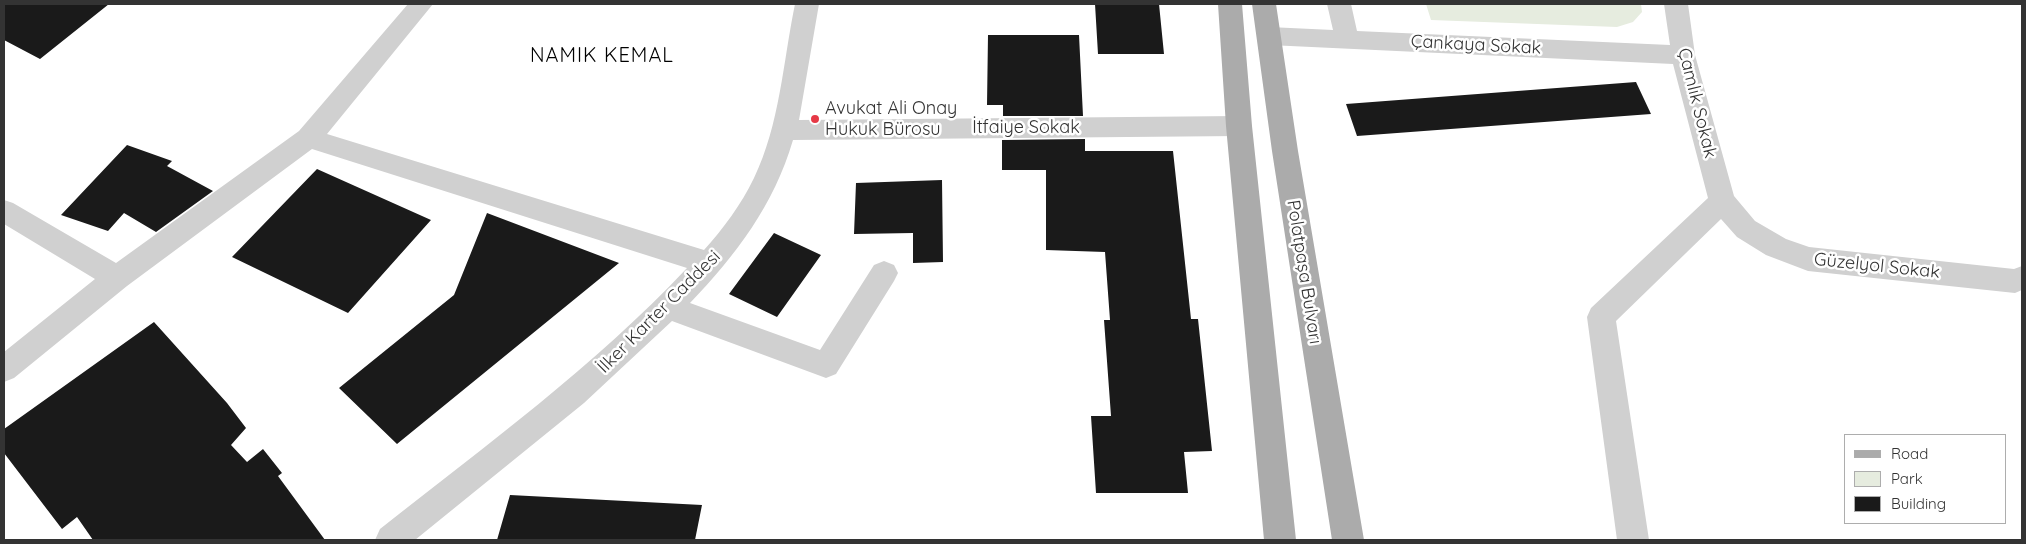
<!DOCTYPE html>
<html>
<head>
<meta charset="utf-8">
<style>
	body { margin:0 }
	#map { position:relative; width:2026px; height:544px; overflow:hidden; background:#fff; font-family:Quicksand,sans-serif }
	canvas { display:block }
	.frame { position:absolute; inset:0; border:5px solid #333; pointer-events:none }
	.legend { position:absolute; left:1844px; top:434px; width:162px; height:90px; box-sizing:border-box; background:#fff; border:1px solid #adadad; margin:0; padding:6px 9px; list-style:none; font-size:15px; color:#333 }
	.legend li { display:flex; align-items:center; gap:10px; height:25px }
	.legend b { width:25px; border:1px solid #adadad }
</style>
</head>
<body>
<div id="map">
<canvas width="2026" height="544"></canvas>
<div class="frame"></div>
<ul class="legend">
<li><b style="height:6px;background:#ababab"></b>Road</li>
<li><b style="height:14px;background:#e6ecdf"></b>Park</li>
<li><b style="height:14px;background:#1a1a1a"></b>Building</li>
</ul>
</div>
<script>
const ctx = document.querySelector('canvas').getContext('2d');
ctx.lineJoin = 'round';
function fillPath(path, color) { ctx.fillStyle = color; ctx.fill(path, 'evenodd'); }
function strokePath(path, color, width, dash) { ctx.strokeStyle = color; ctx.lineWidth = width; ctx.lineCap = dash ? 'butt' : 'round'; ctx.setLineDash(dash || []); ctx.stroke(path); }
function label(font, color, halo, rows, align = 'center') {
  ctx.font = font + ' Quicksand,sans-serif'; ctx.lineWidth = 5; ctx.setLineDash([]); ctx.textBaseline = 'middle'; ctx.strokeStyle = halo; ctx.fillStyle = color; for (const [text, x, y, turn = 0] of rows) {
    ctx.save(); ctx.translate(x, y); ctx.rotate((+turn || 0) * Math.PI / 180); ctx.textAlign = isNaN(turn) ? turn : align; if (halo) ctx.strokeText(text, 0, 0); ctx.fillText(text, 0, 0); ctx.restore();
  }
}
fillPath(new Path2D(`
	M1426,4H1641L1642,12L1633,22L1617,27L1431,20Z`), '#e6ecdf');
fillPath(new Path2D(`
	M4,4H109L40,59L4,40Z
	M1095,4H1159L1164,54H1098Z
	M988,35H1079L1083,116H1003V105H987Z
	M1636,82L1651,114L1357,136L1346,104Z
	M1085,139V151H1173L1191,319H1198L1212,451L1184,452L1188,493H1096L1091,416H1111L1104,320H1110L1105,252L1046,250V170H1002V140Z
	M127,145L172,161L167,166L213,191L156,232L124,213L108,231L61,215Z
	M317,169L431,220L348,313L232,257Z
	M942,180L943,262L913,263V233L854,234L856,183Z
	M487,213L619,263L397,444L339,388L454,295Z
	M774,233L821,255L777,317L729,294Z
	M154,322L227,403L246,428L231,445L247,462L263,449L282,473L278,476L325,540H93L77,517L62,529L4,453V429Z
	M510,495L702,505L695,540H497Z`), '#1a1a1a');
fillPath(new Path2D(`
	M408,4H433L327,134L704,250C723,229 741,205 754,178C780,124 783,62 795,4H819L799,120L1239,116L1248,119L1252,126L1248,133L1239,136L793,140C774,205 736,255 690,303L820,350L874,265L884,261L894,265L898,273L894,281L836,374L826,378L672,321L584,403L415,540H375L380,529C485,446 595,366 687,268L312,149L127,286L14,378L4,382V352L95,279L4,224V200L13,203L116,263L299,131Z
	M1327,4H1351L1357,31L1670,45L1664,4H1688L1695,55L1734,196L1755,221L1786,239L1809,247L2014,269L2022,266V290L2015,293L1808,271L1766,255L1737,237L1721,219L1616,321L1649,540H1617L1587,317L1591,308L1708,198L1673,64L1269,45L1261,42L1257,36L1261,30L1269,27L1333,30Z`), '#d0d0d0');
fillPath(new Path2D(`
	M1218,4H1242L1252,126L1296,540H1264L1226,126Z
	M1252,4H1276L1298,151L1364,540H1332L1272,151Z`), '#ababab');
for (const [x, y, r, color] of [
	[815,119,5,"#e63946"]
]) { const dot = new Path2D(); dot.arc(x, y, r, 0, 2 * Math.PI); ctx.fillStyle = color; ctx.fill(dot); strokePath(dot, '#fff', 2); }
label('18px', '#333', '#fff', [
	["Çankaya Sokak",1476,45,3],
	["Çamlık Sokak",1697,103,76],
	["İtfaiye Sokak",1026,128],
	["Güzelyol Sokak",1877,266,6],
	["Polatpaşa Bulvarı",1304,272,81],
	["İlker Karter Caddesi",659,312,-45]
]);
label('18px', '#333', '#fff', [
	["Avukat Ali Onay",825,109],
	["Hukuk Bürosu",825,130]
], 'left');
ctx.letterSpacing = '1px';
label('20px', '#000', '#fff', [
	["NAMIK KEMAL",602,56]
]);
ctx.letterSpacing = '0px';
</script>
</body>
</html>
